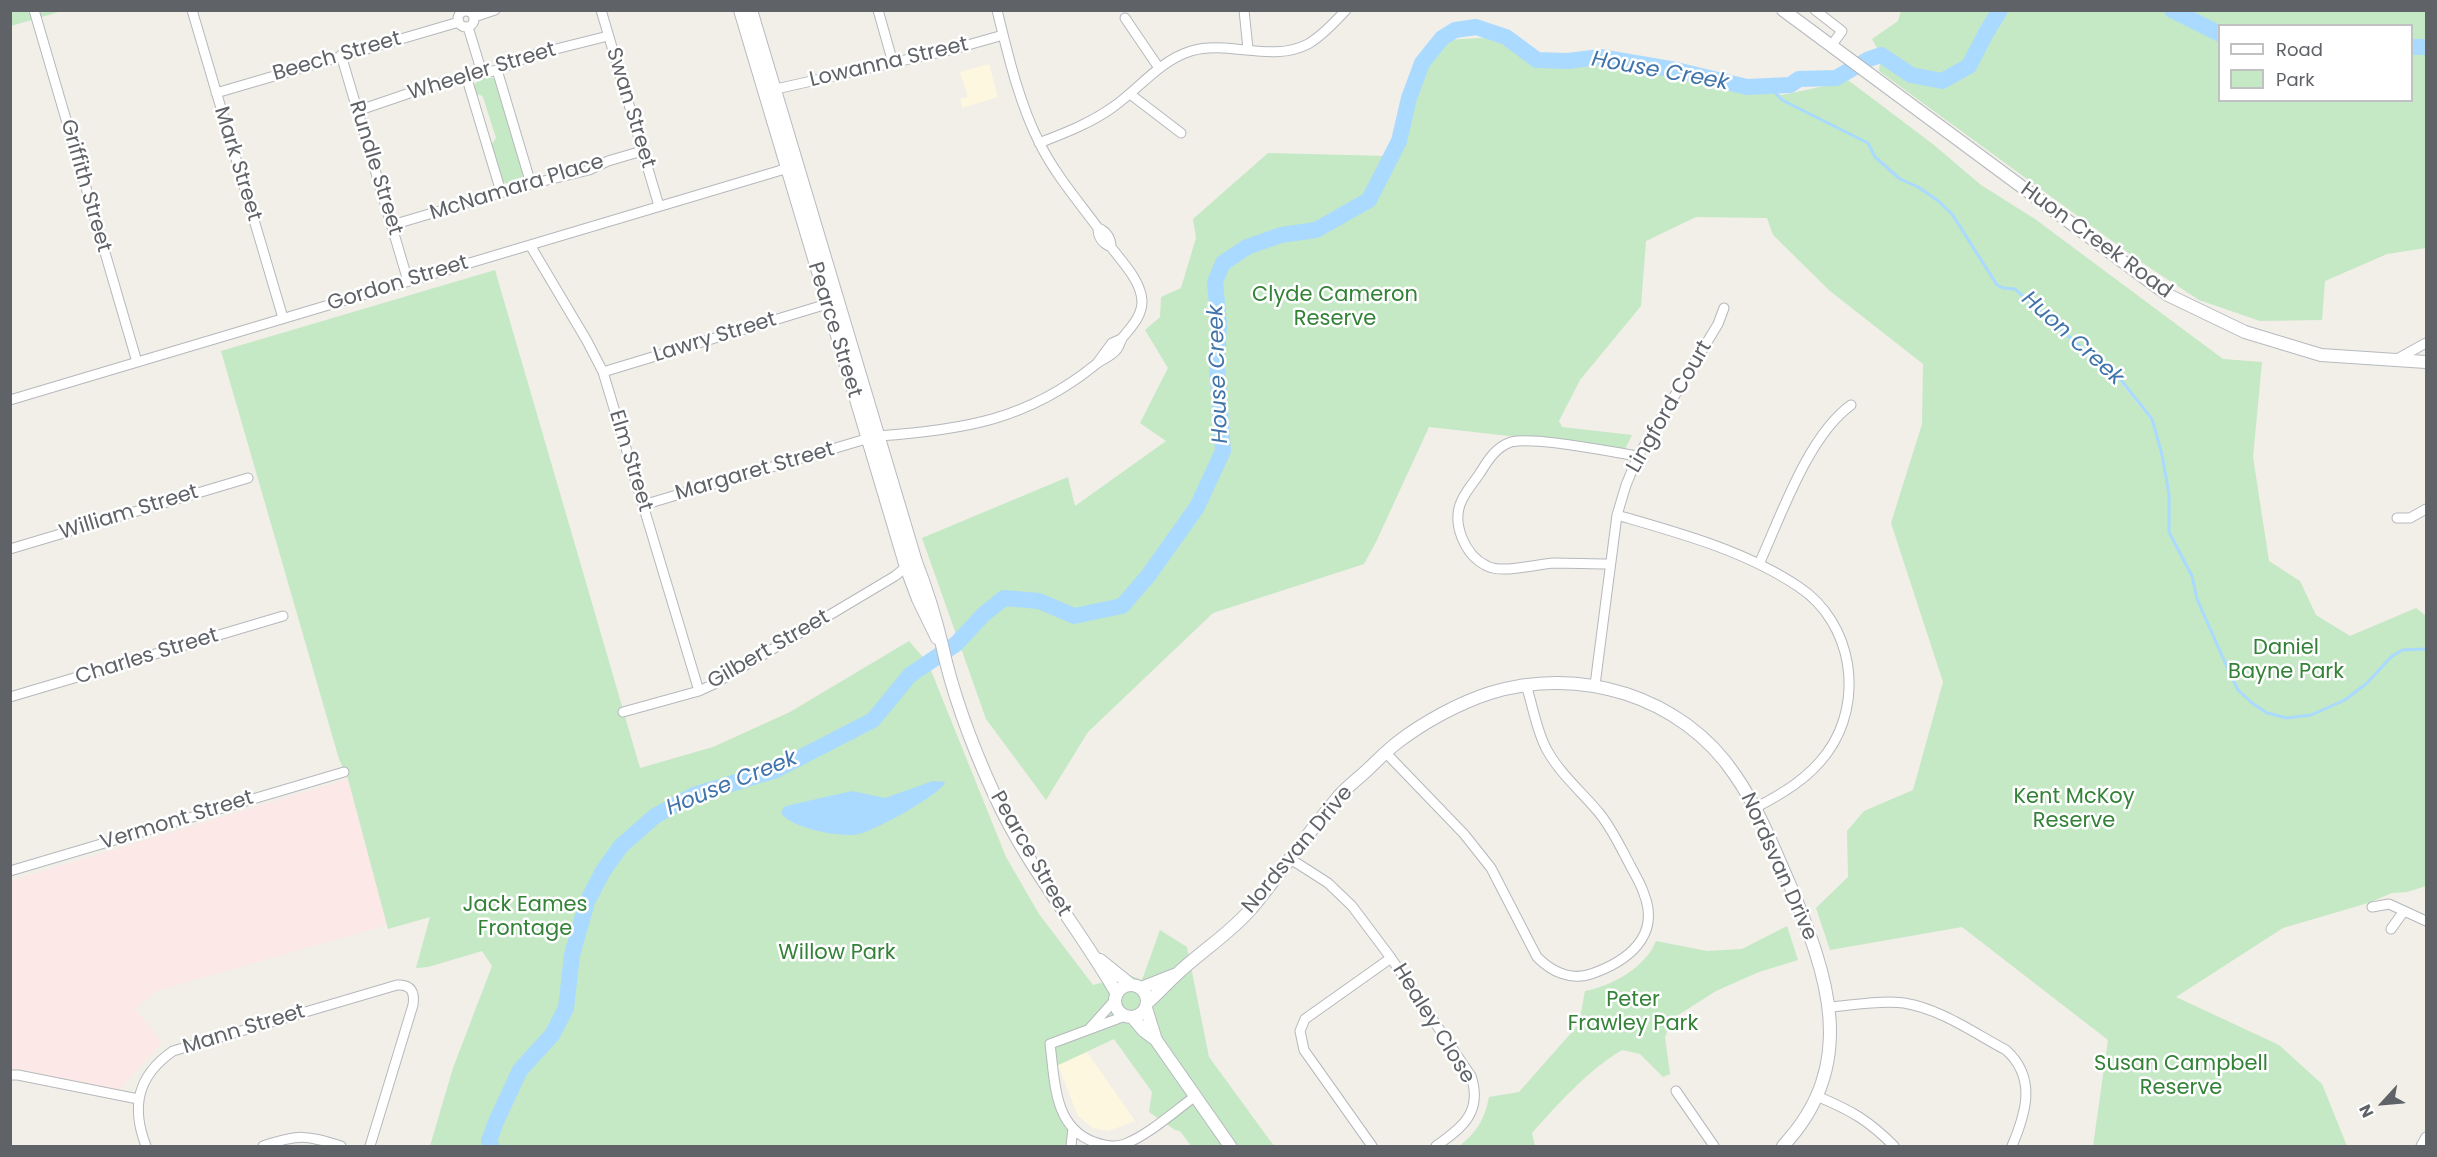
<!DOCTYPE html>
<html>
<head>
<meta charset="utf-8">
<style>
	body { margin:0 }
	#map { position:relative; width:2437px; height:1157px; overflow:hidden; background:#f1efe8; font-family:Poppins,sans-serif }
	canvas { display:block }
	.frame { position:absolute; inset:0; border:12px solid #5f6368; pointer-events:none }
	.legend { position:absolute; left:2218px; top:24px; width:195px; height:78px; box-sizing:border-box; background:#fff; border:2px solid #bfc1c3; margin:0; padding:8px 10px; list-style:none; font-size:18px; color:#5f6368 }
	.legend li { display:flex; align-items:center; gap:12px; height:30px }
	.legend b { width:30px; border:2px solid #bfc1c3 }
	.north { position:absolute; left:2353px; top:1073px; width:60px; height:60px; -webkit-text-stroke:4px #fff; paint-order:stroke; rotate:244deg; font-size:16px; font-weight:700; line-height:24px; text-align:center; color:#5f6368 }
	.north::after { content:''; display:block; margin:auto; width:21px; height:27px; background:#5f6368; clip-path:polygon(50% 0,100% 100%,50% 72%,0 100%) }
</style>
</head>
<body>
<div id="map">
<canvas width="2437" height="1157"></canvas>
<div class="frame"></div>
<ul class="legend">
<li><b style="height:8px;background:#fff"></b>Road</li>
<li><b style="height:16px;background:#c5e8c5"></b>Park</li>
</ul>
<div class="north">N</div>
</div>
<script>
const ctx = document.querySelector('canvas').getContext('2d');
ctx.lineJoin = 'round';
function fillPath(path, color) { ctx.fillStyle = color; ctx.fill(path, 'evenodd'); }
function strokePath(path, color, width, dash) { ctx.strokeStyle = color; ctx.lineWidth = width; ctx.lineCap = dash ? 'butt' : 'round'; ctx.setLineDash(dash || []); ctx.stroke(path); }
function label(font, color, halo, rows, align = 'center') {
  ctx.font = font + ' Poppins,sans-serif'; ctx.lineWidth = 5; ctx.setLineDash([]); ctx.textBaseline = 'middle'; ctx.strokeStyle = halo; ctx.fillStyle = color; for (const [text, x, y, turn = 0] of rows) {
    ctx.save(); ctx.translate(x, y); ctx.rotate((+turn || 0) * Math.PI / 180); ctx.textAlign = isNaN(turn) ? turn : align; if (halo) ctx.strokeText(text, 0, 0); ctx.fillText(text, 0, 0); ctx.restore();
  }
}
fillPath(new Path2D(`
	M989,64L998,97L962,108L960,99L968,97L960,72Z
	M1087,1052L1135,1121L1108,1131L1093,1128L1078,1116L1058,1065Z`), '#fef7e0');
fillPath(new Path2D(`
	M348,779L387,925L156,991L135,1009L162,1042L116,1093L22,1069L11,1070L10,881Z`), '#fce8e6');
fillPath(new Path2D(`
	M11,11H62L11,26Z
	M1901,11H2426V248L2387,254L2325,281L2322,320L2260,321L2199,300L2138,260L1879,71L1881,55L1872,39L1898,21ZM2220,26H2412V100H2220Z
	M1496,37L1540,55L1653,69L1695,81L1782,95L1834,84L1844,77L1934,145L1981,185L2035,219L2223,359L2262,362L2253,457L2269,561L2300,581L2316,615L2350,636L2416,608L2426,616V886L2407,892L2392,893L2368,903L2283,928L2176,997L2279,1045L2322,1084L2347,1146H2093L2108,1040L1962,927L1830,950L1816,908L1848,877L1847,831L1864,811L1913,790L1943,682L1891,523L1922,424L1923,364L1830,291L1773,235L1767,218L1696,217L1646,241L1641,306L1580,380L1559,421L1562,427L1632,435L1625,449L1429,427L1376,542L1364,564L1213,613L1088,732L1046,800L986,719L922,538L1068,477L1075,506L1166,441L1140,423L1168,368L1145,330L1160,317L1161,297L1181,288L1196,238L1193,219L1268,153L1387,156L1409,116L1419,83L1437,48L1447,40ZM2092,357L2112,369L2152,419L2164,467L2151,420L2111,371Z
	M491,77L496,80L524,174L520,182L509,185L502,181L490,147L496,138L483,97L479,94L476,99L473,87L478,80Z
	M495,270L640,768L713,747L790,712L909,641L928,663L1006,857L1039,914L1093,985L1129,975L1142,980L1160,930L1187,947L1209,1057L1274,1146H1191L1180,1131L1175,1130L1149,1112L1152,1092L1114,1039L1050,1069L1077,1145L1080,1146H430L453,1068L492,966L482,951L428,967L416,968L430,917L388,929L348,779L339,759L221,351Z
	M1787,926L1798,960L1759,972L1716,991L1672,1019L1665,1037L1670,1074L1663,1077L1640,1054L1622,1050C1587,1071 1559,1103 1532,1133L1535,1146H1459C1477,1133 1485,1118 1489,1097L1519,1092L1579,1024L1585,991C1612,986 1646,967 1656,941L1707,951L1742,949Z`), '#c5e8c5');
fillPath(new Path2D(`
	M933,781L945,782C942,794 874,831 859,834C842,838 792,829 781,813L784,807L790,805L852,791L885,798Z`), '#aadaff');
strokePath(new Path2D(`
	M1769,86L1782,100L1868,143L1875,157L1900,179L1918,187L1937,200L1952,214L1997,285L2003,288L2015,289L2091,356L2112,369L2152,419L2162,455L2169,494V532L2192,576L2197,599L2227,667L2238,690L2252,703L2267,713L2287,718L2311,715L2345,700L2367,683L2391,657L2402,650L2426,649`), '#aadaff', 3);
strokePath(new Path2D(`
	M2172,10L2220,34
	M2412,47H2426
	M491,1146L489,1141L495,1124L520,1070L552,1035L566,1008L572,955L587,902L603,871L621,846L655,816L694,795L776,770L873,720L910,675L956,644L983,615L1004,598L1039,601L1074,616L1122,606L1148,576L1197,507L1223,451L1217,366L1219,325L1215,282L1223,263L1247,247L1281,235L1316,230L1369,200L1399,141L1409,98L1422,63L1442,38L1455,30L1476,27L1506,37L1537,60L1568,61L1600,57L1676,70L1747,87L1790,85L1799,79L1836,78L1869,59L1881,55L1911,75L1942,81L1969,66L1986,33L2000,10`), '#aadaff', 16);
const street = new Path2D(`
	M34,10L137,362
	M192,10L283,318
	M601,10L659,206
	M878,10L893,63
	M1244,10L1248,49
	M1815,10L1842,31L1831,46
	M458 19a8 8 0 1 1 16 0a8 8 0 1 1-16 0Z
	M474,17L495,10
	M1125,18L1159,68
	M468,27L482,73
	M341,55L408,281
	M497,70L531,184
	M467,79L501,192
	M776,89L954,49L1003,35
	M216,93L459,22
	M1130,94L1181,133
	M357,111L433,85L497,70L532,55L608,36
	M1039,143C1065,133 1091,123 1113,107C1139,89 1159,61 1191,51C1229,40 1272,63 1308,44C1322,36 1335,22 1346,10
	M392,225L531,184L589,170L608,161L642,151
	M1098,228C1098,238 1102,243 1111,247
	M530,245L587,341L603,372L699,691
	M2397,359L2426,343
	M1098,362L1112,343L1121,339
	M603,372L827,304
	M10,400L785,169
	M878,436C963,430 1027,420 1095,365C1102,359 1111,357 1117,349C1120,345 1120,341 1123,337C1132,326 1142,316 1142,301C1141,281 1123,263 1111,247C1111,238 1106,231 1098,228C1078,201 1055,174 1040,144C1019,103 1008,55 997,10
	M643,505L866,439
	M1617,515C1679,533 1744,550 1799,587C1853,623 1865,701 1827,753C1809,778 1782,794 1755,808
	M2397,518H2410L2426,509
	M10,549L248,478
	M1609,564C1591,564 1573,563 1554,563C1537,564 1502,574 1487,566C1464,555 1451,522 1462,500C1466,491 1474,482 1480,473C1488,460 1496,447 1511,442C1534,436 1611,452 1638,456
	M1759,564C1781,516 1808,436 1851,405
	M1595,685L1617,515L1626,485L1638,456L1718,324L1724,308
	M10,697L283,616
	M623,712L699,691L714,684L895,576L906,567
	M1386,753L1464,834L1491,868L1537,957C1551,971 1570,981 1591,974C1626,962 1661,937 1644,894C1641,884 1635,875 1630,865C1621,848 1612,829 1600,814C1583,793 1560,774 1547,750C1536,730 1533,706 1526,685
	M1289,858L1328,883L1352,906L1391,958L1471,1076C1483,1112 1462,1128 1436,1146
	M10,871L344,772
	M2372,907L2389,904L2426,921
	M2391,929L2404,911
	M1830,1007C1854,1005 1880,1000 1904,1003C1941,1009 1974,1033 2006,1050C2037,1078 2026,1113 2012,1146
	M1125,1016L1050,1044C1055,1080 1053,1127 1094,1142C1105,1146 1115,1148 1125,1144C1148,1135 1174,1112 1194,1097
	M1090,1028L1115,1000
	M10,1075H18L138,1099
	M1676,1091L1714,1146
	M1819,1097C1852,1111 1868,1120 1894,1146
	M146,1146C131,1107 137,1076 173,1051L397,985C411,984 415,992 413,1005L370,1146
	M263,1146C300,1134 305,1135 341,1146
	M1071,1146L1073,1128
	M1372,1146L1304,1050L1300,1031L1305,1019L1391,958
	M2421,1146L2426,1137`);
const secondary = new Path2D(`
	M740,10L906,567L918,599L937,638
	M751,10L916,562C927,590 935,616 942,645C953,696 973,748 995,796C1027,867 1078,926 1117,994
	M1783,10L2168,295L2245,332L2321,355L2426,362
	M1100,960L1131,985
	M1115 1001a16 16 0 1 1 32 0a16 16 0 1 1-32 0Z
	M1141,988L1174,975
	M1147,1003C1158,994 1166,984 1176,975C1200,952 1228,935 1250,910C1280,875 1305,836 1335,801C1343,790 1354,782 1364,773C1375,763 1386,751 1398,742C1424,722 1459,703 1490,693C1579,665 1682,696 1735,775C1758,808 1773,846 1789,883C1828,975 1860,1064 1783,1146
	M1146,1008L1156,1040
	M1133,1018L1144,1031L1156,1040L1230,1146`);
strokePath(street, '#b5b8bc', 11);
strokePath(secondary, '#b6babf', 14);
strokePath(street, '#fff', 9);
strokePath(secondary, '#fff', 12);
label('21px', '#5f6368', '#fff', [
	["Beech Street",337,57,-16],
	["Lowanna Street",889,63,-13],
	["Wheeler Street",482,72,-17],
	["Swan Street",630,108,73],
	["Mark Street",237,164,73],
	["Rundle Street",375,168,73],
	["Griffith Street",85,186,74],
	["McNamara Place",517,188,-17],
	["Huon Creek Road",2096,241,36],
	["Gordon Street",398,284,-17],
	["Pearce Street",834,330,73],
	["Lawry Street",715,338,-17],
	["Lingford Court",1670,407,-60],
	["Elm Street",630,461,73],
	["Margaret Street",755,472,-16],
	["William Street",129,513,-17],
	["Gilbert Street",769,650,-30],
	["Charles Street",147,657,-17],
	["Vermont Street",177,821,-17],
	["Nordsvan Drive",1298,850,-50],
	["Pearce Street",1030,854,60],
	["Nordsvan Drive",1778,867,66],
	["Healey Close",1433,1024,58],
	["Mann Street",244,1030,-17]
]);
label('21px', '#348238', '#fff', [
	["Clyde Cameron",1335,296],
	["Reserve",1335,320],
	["Daniel",2286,649],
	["Bayne Park",2286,673],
	["Kent McKoy",2074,798],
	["Reserve",2074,822],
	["Jack Eames",525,906],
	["Frontage",525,930],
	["Willow Park",837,954],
	["Peter",1633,1001],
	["Frawley Park",1633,1025],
	["Susan Campbell",2181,1065],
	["Reserve",2181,1089]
]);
label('italic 22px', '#4174aa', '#fff', [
	["House Creek",1660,72,10],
	["Huon Creek",2072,339,42],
	["House Creek",1219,374,-92],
	["House Creek",732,784,-22]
]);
</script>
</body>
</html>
